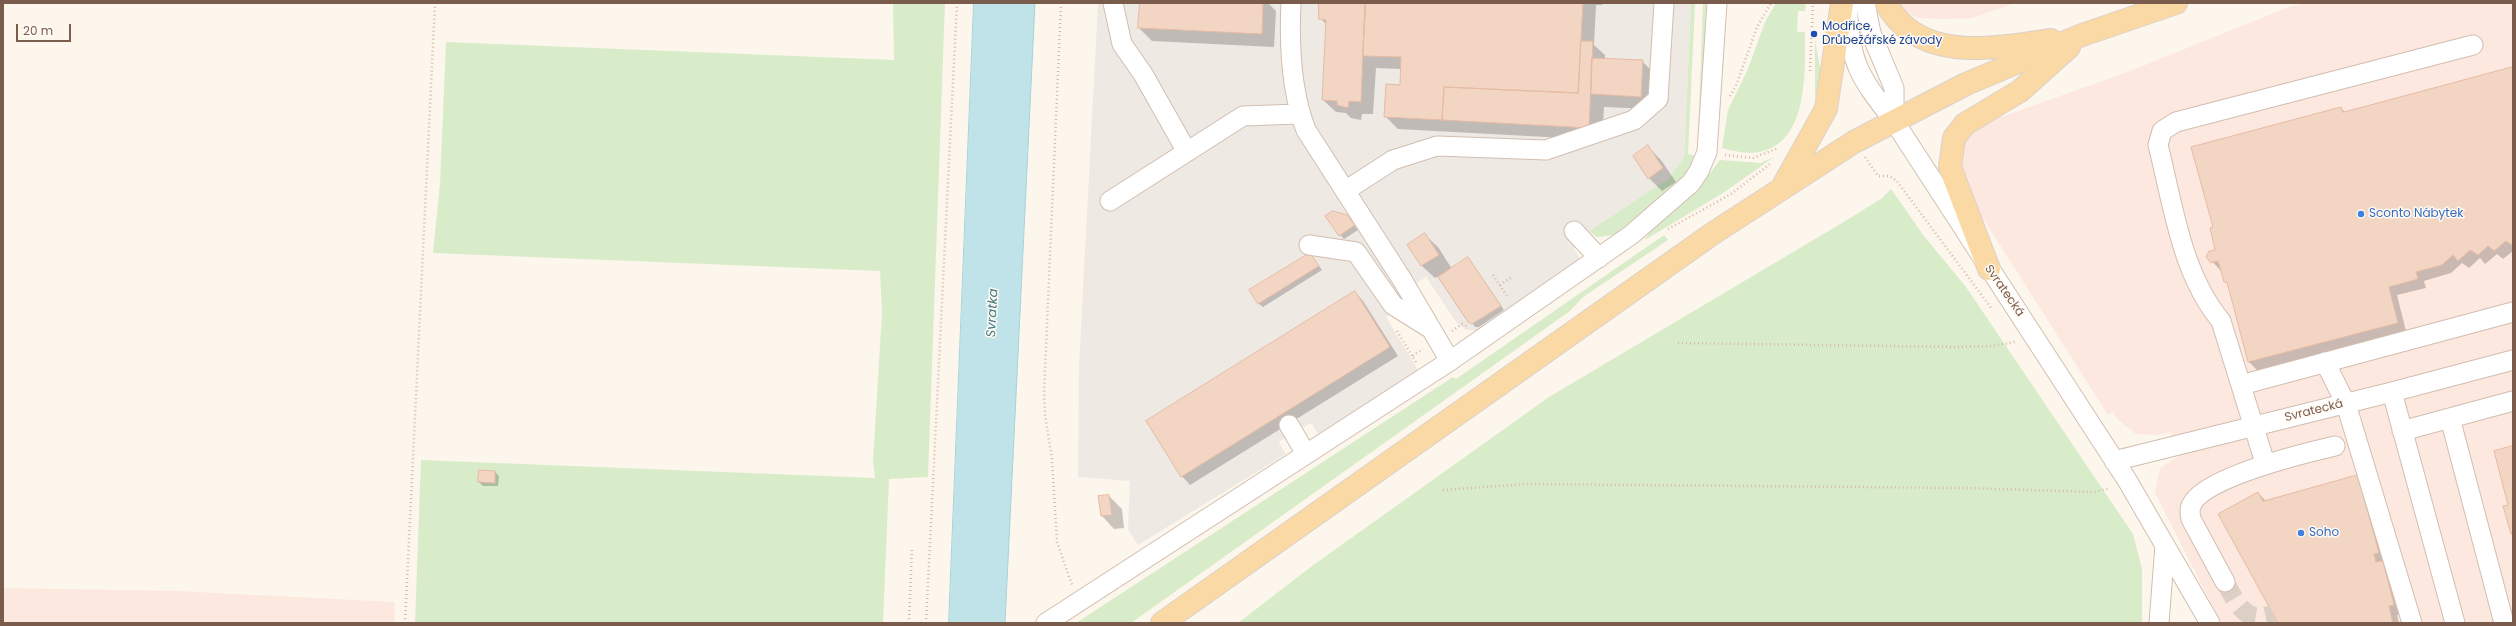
<!DOCTYPE html>
<html>
<head>
<meta charset="utf-8">
<style>
	body { margin:0 }
	#map { position:relative; width:2516px; height:626px; overflow:hidden; background:#fdf6ec; font-family:Poppins,sans-serif }
	canvas { display:block }
	.frame { position:absolute; inset:0; border:4px solid #7a5c4d; pointer-events:none }
	.scale { position:absolute; left:16px; top:24px; width:55px; height:18px; box-sizing:border-box; border:2px solid #7a5c4d; border-top:0; padding-left:5px; font-size:12px; line-height:14px; white-space:nowrap; color:#7a5c4d; -webkit-text-stroke:3px #fffaf3; paint-order:stroke }
</style>
</head>
<body>
<div id="map">
<canvas width="2516" height="626"></canvas>
<div class="frame"></div>
<div class="scale">20 m</div>
</div>
<script>
const ctx = document.querySelector('canvas').getContext('2d');
ctx.lineJoin = 'round';
function fillPath(path, color) { ctx.fillStyle = color; ctx.fill(path, 'evenodd'); }
function strokePath(path, color, width, dash) { ctx.strokeStyle = color; ctx.lineWidth = width; ctx.lineCap = dash ? 'butt' : 'round'; ctx.setLineDash(dash || []); ctx.stroke(path); }
function label(font, color, halo, rows, align = 'center') {
  ctx.font = font + ' Poppins,sans-serif'; ctx.lineWidth = 3; ctx.setLineDash([]); ctx.textBaseline = 'middle'; ctx.strokeStyle = halo; ctx.fillStyle = color; for (const [text, x, y, turn = 0] of rows) {
    ctx.save(); ctx.translate(x, y); ctx.rotate((+turn || 0) * Math.PI / 180); ctx.textAlign = isNaN(turn) ? turn : align; if (halo) ctx.strokeText(text, 0, 0); ctx.fillText(text, 0, 0); ctx.restore();
  }
}
fillPath(new Path2D(`
	M1900,3H2015L1972,18L1947,19L1917,18L1906,11Z
	M2306,3H2513V623H2221L2155,493L2160,468L2178,457L2171,432L2157,435L2136,434L2117,419L2113,412L2108,415L1972,201L1953,154L1966,133L1990,121L2125,73L2289,7Z
	M3,588L178,591L395,602L394,623H3Z`), '#fde8e0');
fillPath(new Path2D(`
	M1098,3H1691L1684,157L1669,178L1589,231L1574,249L1581,260L1485,331L1466,330L1456,322L1426,277L1399,294L1405,305L1386,317L1419,372L1318,434L1312,424H1309L1280,441L1279,443L1286,454L1138,545L1128,530L1130,481L1078,477L1079,367Z`), '#efe9e4');
fillPath(new Path2D(`
	M893,3H945L928,477L889,479L883,623H415L421,460L875,478L873,462L882,312L880,271L433,253L440,184L446,42L894,60Z
	M1691,3H1695L1688,154L1697,156L1686,173L1669,191L1614,235L1597,237L1589,231L1669,178L1684,157Z
	M1703,3H1706L1701,142H1698Z
	M1776,3H1806L1805,11H1798L1797,32H1805C1805,74 1809,151 1750,153C1741,153 1731,150 1722,148L1728,110L1748,69L1765,22Z
	M1815,39L1823,86L1821,99L1815,97Z
	M1774,157L1723,193L1645,240L1649,232L1695,193L1720,160L1760,163Z
	M1891,189L1924,236L1966,287L2133,534L2142,569V623H1238L1312,566L1549,397L1847,220L1882,198Z
	M1664,235L1668,240L1583,297L1570,311L1131,623H1076L1453,377L1456,379Z`), '#d8ecc9');
const water = new Path2D(`
	M974,3H1035L1005,623H949Z`);
fillPath(water, '#bfe3e8');
strokePath(water, '#a5d3da', 1);
fillPath(new Path2D(`
	M1141,3H1268L1276,11L1274,47L1152,41L1139,28Z
	M1320,3H1602V5H1596L1594,45L1605,55V60L1642,61L1655,74L1653,109L1604,107L1602,140L1398,129L1385,116L1401,86L1402,69L1376,68L1373,114H1362L1361,120L1351,118L1346,113L1336,112L1323,100L1327,25L1320,18Z
	M2513,68V251L2503,259L2497,254L2485,264L2480,258L2469,268L2462,263L2451,273L2424,281L2426,288L2397,295L2406,331L2258,371L2249,362L2229,286L2221,271L2208,257L2213,250L2217,251L2214,228L2341,108L2345,112Z
	M1648,147L1661,160L1676,182L1662,191L1649,178Z
	M1351,221L1358,230L1344,239L1340,235Z
	M1425,235L1438,247L1452,269L1472,263L1504,310L1479,327H1475L1439,276L1435,278L1422,266L1409,245Z
	M1310,254L1322,270L1263,307L1258,303Z
	M1355,292L1363,301L1398,356L1190,485L1182,476Z
	M495,472L499,476L498,486H483L479,482Z
	M2367,485L2387,562L2383,563L2391,570L2403,613L2397,615L2399,623H2279L2258,493L2266,501Z
	M1109,496L1122,509L1124,528L1114,529L1102,516Z`), '#0003');
const building = new Path2D(`
	M1140,3H1263L1262,34L1138,28Z
	M1319,3H1365L1361,102L1349,101L1348,108L1337,105V101L1322,100L1326,20L1319,19Z
	M1366,3H1583L1578,93L1444,87L1442,120L1384,117L1386,84L1400,85L1401,57L1363,56Z
	M1581,41H1593L1589,128L1442,120L1444,87L1578,93Z
	M1592,58L1643,60L1641,97L1591,94Z
	M2513,67V246L2506,241L2494,251L2488,246L2478,255L2470,250L2458,261L2453,255L2442,265L2416,272L2418,279L2389,287L2398,323L2248,362L2227,282H2224L2218,261L2211,263L2206,257L2209,251L2215,250L2210,228L2213,227L2191,147L2341,107L2343,112Z
	M1648,145L1663,168L1648,179L1633,156Z
	M1333,211L1347,215L1355,225L1339,236L1325,216Z
	M1425,233L1439,255L1421,266L1407,245Z
	M1310,253L1319,266L1258,304L1249,290Z
	M1468,257L1501,306L1472,324L1468,322L1438,277Z
	M1355,291L1390,347L1181,477L1146,421Z
	M2513,446V534H2511L2503,506L2508,505L2494,451Z
	M479,470L495,471V483L478,482Z
	M2358,475L2379,553L2374,554L2376,562L2383,561L2394,605L2389,606L2393,623H2278L2218,514L2258,492L2263,501Z
	M1109,495L1112,515L1101,516L1098,496Z`);
fillPath(building, '#f3d5c3');
strokePath(building, '#e6bba3', 1);
strokePath(new Path2D(`
	M2225,582C2236,602 2246,626 2273,614`), '#dcd0c4', 19, [19, 10]);
const minor = new Path2D(`
	M1113,3L1122,44L1143,74L1187,152
	M1291,3C1289,44 1291,91 1306,130L1403,281L1450,361
	M1865,3L1871,33L1894,88V121
	M1847,6C1851,65 1858,75 1894,121L2127,480L2210,623
	M1345,191L1393,160L1437,146L1546,150L1634,120L1658,99L1664,3
	M1110,201L1243,116L1299,114
	M1574,231L1599,258
	M1309,245L1356,252L1393,305L1428,327
	M2325,362L2346,404L2412,623
	M2241,385L2513,312
	M2392,392L2455,623
	M2450,418L2513,401
	M1289,425L1306,454
	M2402,431L2450,418L2504,623
	M2114,461L2392,392L2513,360
	M2265,463L2221,321C2181,273 2173,204 2158,145L2162,131L2176,122L2473,45
	M2225,582L2191,519C2190,514 2189,509 2192,504C2205,477 2305,453 2335,446
	M1046,623L1450,361L1631,235L1691,183L1699,171L1707,152L1717,3
	M2159,623L2165,545`);
const major = new Path2D(`
	M1886,3C1919,64 1995,48 2051,40
	M1784,184L1826,109L1842,3
	M1989,269L1950,167L1954,138L1965,124L2020,91L2069,47
	M1162,623L1712,234L1854,142L1966,84L2082,35L2176,3`);
strokePath(minor, '#d1beb0', 21);
strokePath(major, '#dad1cd', 24);
strokePath(new Path2D(`
	M1061,3L1044,393L1045,414L1052,460L1057,542L1072,585
	M1810,71L1813,3
	M1730,96L1736,86L1757,27L1771,3
	M1725,155L1753,158L1779,148
	M1865,157L1878,176H1889L1896,180L1992,309
	M1668,229L1731,194L1770,164
	M1493,275L1508,298
	M1500,285L1512,277
	M1397,331L1412,356
	M1452,331L1462,324L1467,326
	M1678,343L1958,347L1992,346L2015,342
	M1416,362L1412,356L1423,349
	M1443,490L1527,484L1966,488L2094,492L2110,488
	M405,623L435,3
	M909,623L912,548
	M926,623L957,3`), '#d9b8a5', 2.5, [1, 3]);
strokePath(minor, '#fff', 19);
strokePath(major, '#fbd9a5', 22);
for (const [x, y, r, color] of [
	[1814,34,4,"#1a4fb4"],
	[2361,214,4,"#3f7fe0"],
	[2301,533,4,"#3f7fe0"]
]) { const dot = new Path2D(); dot.arc(x, y, r, 0, 2 * Math.PI); ctx.fillStyle = color; ctx.fill(dot); strokePath(dot, '#fffaf3', 1.5); }
label('12px', '#164399', '#fffaf3', [
	["Modřice,",1822,27],
	["Drůbežářské závody",1822,41]
], 'left');
label('12px', '#366cbe', '#fffaf3', [
	["Sconto Nábytek",2369,214],
	["Soho",2309,533]
], 'left');
label('12px', '#7a5c4d', '#fffaf3', [
	["Svratecká",2004,291,55],
	["Svratecká",2314,411,-14]
]);
label('italic 13px', '#437c86', '#fffaf3', [
	["Svratka",993,313,-87]
]);
</script>
</body>
</html>
